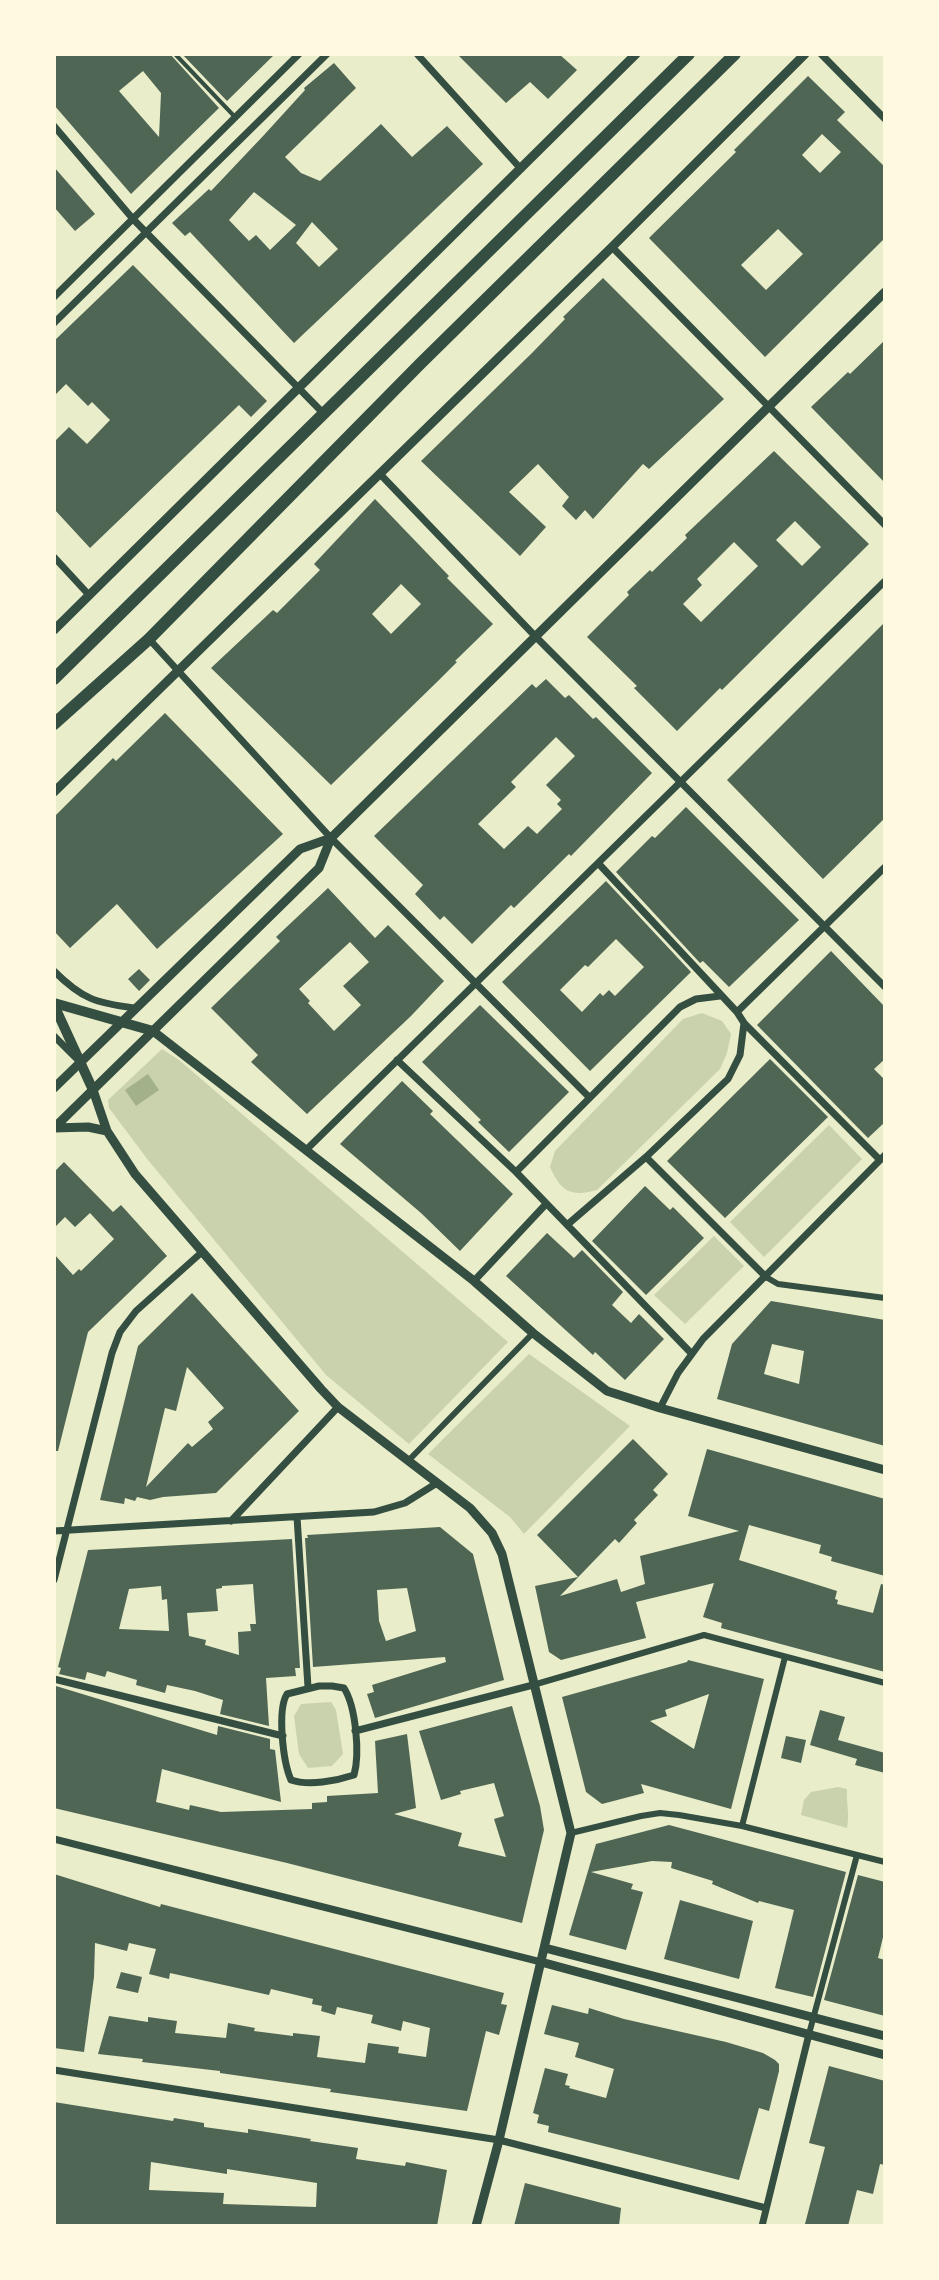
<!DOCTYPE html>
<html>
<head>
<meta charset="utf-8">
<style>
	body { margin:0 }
	#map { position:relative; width:939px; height:2280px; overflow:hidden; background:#e9edc9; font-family:"Fira Sans",sans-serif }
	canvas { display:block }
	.frame { position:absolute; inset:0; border:56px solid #fefae0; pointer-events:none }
</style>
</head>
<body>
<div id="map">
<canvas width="939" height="2280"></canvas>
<div class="frame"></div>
</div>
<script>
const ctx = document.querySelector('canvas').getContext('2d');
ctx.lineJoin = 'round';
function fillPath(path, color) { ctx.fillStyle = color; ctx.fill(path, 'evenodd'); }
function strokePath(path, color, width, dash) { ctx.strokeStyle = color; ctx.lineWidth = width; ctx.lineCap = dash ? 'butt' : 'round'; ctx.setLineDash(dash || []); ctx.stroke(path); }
fillPath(new Path2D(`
	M702,1013L722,1021L731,1034L727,1053L720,1069L597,1190C571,1197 561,1192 550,1167L555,1151L683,1019Z
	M162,1049L179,1060L508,1342L409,1444L326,1375L148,1160L109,1108L108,1100Z
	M829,1125L862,1159L764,1257L730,1222Z
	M714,1236L744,1266L685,1324L654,1295Z
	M529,1354L630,1426L524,1534L510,1517L428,1454Z
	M331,1702L336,1710L343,1754L332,1766L308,1768L299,1754L294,1716L301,1704Z
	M838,1787L847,1789C846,1803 850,1813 847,1828L801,1815L804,1800L811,1792Z`), '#cad2ad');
fillPath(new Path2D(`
	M148,1074L159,1090L136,1106L125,1090Z`), '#a3b18a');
fillPath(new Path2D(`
	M54,54H170L219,108L131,194L54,105ZM143,71L161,93L159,137L119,91Z
	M182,54H275L227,101Z
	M457,54H559L577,70L548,99L530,82L506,103Z
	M334,63L356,88L285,157L301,173L320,181L381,124L412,157L447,126L483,164L294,343L190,232L185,236L172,223L209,189L211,191L264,135L305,90L304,88ZM254,192L296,225L270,250L256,235L249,241L229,220ZM312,222L338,249L319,267L296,243Z
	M808,76L845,112L837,120L885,167V238L765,357L649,238L736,152L734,150ZM822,134L841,152L820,173L802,155ZM778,229L803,254L766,290L741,265Z
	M54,167L95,214L75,231L54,207Z
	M133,265L267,401L251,417L239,405L90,548L54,509V442L69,427L87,444L110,420L92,402L88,406L66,384L54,396V341Z
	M603,278L724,399L649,469L643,464L593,519L585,510L576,520L562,506L569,497L538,464L509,492L546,527L520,556L421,461L532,353L565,319L563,317Z
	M885,340V483L811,407L848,372L850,374Z
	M774,451L869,544L722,690L720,688L677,731L634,688L637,686L587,637L629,595L627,592L650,570L652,572L687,538L685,535ZM795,521L821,547L802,566L776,540ZM734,542L758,566L701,622L683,604L702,585L697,579Z
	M375,499L449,576L447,578L493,624L455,661L457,662L438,681L331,785L211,668L273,610L277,613L320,570L314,564ZM401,584L421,604L391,634L372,614Z
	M885,622V818L823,879L727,780Z
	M546,679L565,698L569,695L593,719L596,717L652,773L571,856L569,854L514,908L511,905L472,944L444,916L440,920L415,894L423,885L374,836L532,684L536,688ZM556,737L575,756L546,785L561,800L557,804L562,809L537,834L528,826L504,849L478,824L516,787L511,782Z
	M165,713L283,834L157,949L117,904L70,948L54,931V817L113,758L116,761Z
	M686,807L799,920L729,987L703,961L700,963L616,872L652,836L655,838Z
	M606,881L691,972L590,1071L502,982ZM616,939L644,967L615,996L609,990L603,996L600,993L582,1012L560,990L585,965L588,967Z
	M328,888L375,938L388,925L444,981L411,1016L307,1114L251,1062L258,1055L211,1008L280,941L276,937ZM350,942L369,962L343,986L361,1005L334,1031L308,1003L310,1001L299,989Z
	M831,951L885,1007V1059L874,1069L885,1080V1122L868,1138L757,1025Z
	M139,969L150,980L139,991L128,979Z
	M480,1005L569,1092L509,1152L478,1122L481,1120L422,1062Z
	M770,1059L828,1117L725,1218L667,1161Z
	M402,1081L433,1111L430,1114L513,1194L460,1251L421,1213L340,1144Z
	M64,1162L113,1212L121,1205L167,1256L88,1332L58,1451H54V1254L73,1275L79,1269L81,1271L114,1239L90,1213L75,1227L65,1217L54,1228V1172Z
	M645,1186L670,1210L673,1207L704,1238L646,1295L592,1241Z
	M547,1233L574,1258L582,1250L623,1292L612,1305L631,1323L639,1314L664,1339L625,1380L595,1352L593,1355L506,1276Z
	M192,1293L299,1411L216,1493L163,1497L150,1500L137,1497L135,1501L125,1498L124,1504L100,1500L138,1346ZM187,1367L224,1408L208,1422L213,1429L192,1447L188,1443L146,1487L165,1408L176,1411Z
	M771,1301L885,1320V1446L717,1399L732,1344ZM772,1344L804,1351L799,1384L764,1374Z
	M633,1439L668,1474L653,1490L658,1495L634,1520L637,1523L619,1543L615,1539L560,1596L617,1579L621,1592L645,1584L640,1556L739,1531L688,1516L707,1449L885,1499V1576L831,1561L832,1557L819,1553L821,1545L749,1525L739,1560L837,1591L835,1599L838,1600L837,1604L873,1613L881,1584L885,1585V1672L721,1628L722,1623L703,1617L714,1583L636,1602L646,1638L561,1660L549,1652L535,1586L578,1577L537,1535Z
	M440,1527L473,1554L504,1680L375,1718L367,1694L374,1692L372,1685L446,1662L445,1657L313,1667L305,1538H308L307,1535ZM407,1588L416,1631L386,1641L379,1621L377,1590Z
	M292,1539L300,1668H295L296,1676L266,1678L269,1726L220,1714L223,1700L195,1691L167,1685L165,1693L136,1685L137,1680L107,1671L105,1677L87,1672L85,1680L59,1674L61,1668L58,1667L88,1550ZM253,1584L256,1624H250L251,1631L238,1632L239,1655L205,1645L206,1640L189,1636L187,1613L218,1611L216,1589L222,1588V1586ZM161,1586L162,1600L167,1599L169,1631L119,1629L129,1589Z
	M688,1660L764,1679L731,1809L641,1784L644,1793L602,1804L586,1792L562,1697L687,1662ZM709,1694L694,1749L650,1721L667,1716L665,1710Z
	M56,1686L217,1735L218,1726L270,1739V1749L275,1750L281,1802L162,1769L156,1802L189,1810L190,1805L221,1812L312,1809V1803L327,1802V1796L378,1793L375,1741L407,1734L416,1808L394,1814L462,1833L458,1846L506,1857L494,1819L504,1816L494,1783L460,1791L461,1794L441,1800L419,1731L512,1706L540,1806L544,1830L522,1923L287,1863L54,1808Z
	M820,1710L845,1717L838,1740L885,1753V1773L855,1765L857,1759L810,1745Z
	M786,1736L806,1740L801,1763L781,1758Z
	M669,1825L846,1872L813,1997L775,1988L794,1910L759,1901L758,1903L712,1884L713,1881L671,1868L672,1862L652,1861L591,1872L633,1884L631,1889L643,1892L626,1950L569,1935L596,1844Z
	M54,1874L160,1907L161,1904L504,1993L501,2004L507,2005L499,2035L486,2031L467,2111L330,2092L331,2089L220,2073V2071L142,2062L143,2059L98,2054L109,2016L148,2022V2017L177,2021L175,2033L226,2038L228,2023L255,2028L254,2031L293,2036V2033L320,2036L317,2057L365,2063L368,2043L399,2047L398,2053L426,2057L430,2028L403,2021L401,2031L371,2023L373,2015L337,2007L335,2015L321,2011L322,2006L312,2004L313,1999L271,1989L269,1995L170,1973L169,1979L149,1974L156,1949L129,1943L127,1951L95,1943L94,1977L84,2052L54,2048Z
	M858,1875L885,1882V1929L878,1958L885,1960V2016L824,2000Z
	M680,1900L753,1921L739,1979L664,1959Z
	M121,1972L142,1977L138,1993L116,1988Z
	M552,2005L588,2014L589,2008L624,2019L726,2042L763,2053L775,2060L779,2064V2071L769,2111L759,2108L739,2180L548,2132L549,2126L537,2123L539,2115L533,2113L545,2068L568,2074L565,2085L570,2086L569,2088L606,2098L614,2069L575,2057L579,2043L544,2034Z
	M829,2066L885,2081V2165L880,2164L873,2194L857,2190L848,2226L805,2224L825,2147L809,2143Z
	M54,2102L173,2121L174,2118L204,2123V2127L248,2133V2129L311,2139L310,2141L358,2148L356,2159L405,2166L406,2162L447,2170L437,2226H54ZM151,2162L227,2174V2169L317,2183L316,2207L223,2204L224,2193L149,2190Z
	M525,2183L621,2208L619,2226H514Z`), '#4f6655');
strokePath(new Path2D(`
	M175,54L235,117`), '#344e41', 4);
strokePath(new Path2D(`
	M766,1277L778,1284L885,1298
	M409,1460L533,1333
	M533,1685L704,1635L885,1683
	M742,1826L785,1657
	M571,1833L641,1816L660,1813L679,1815L742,1826L885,1862
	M809,2034L857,1855`), '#344e41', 6);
strokePath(new Path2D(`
	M417,54L521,169
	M821,54L885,119
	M54,126L133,219L324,414
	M612,247L885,525
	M54,297L299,54
	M54,323L327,54
	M380,474L535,636L885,987
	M54,557L89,595
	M149,639L331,838L589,1097
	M598,863L737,1012L744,1023L880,1160
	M54,971C82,999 96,1003 134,1008
	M737,1012L885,867
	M54,1036L75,1057
	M397,1060L516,1172L691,1353
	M306,1150L885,581
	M646,1157L766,1277
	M516,1172L680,1007L696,999L720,996
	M567,1225L646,1157L728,1079L740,1055L744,1023
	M474,1281L546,1204
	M660,1408L678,1373L703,1339L885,1155
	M297,1517L308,1687
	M231,1521L338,1407
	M54,1531L374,1512L405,1503L437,1483
	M54,1580L112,1353L120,1332L136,1311L202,1252
	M54,1679L283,1736
	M319,1686H332L344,1688C356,1707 360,1754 354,1775C336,1781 309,1786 291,1780C283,1762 277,1710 287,1694Z
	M355,1731L533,1685
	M54,1839L541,1962
	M54,2070L499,2140L766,2208
	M762,2226L809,2034`), '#344e41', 7);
strokePath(new Path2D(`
	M54,630L636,54
	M54,792L612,247L805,54
	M153,1031L474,1281L533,1333L607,1391L660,1408L885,1470
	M54,1088L300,849L331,838
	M93,1090L107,1131L135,1174L321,1389L338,1407L470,1508L492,1533L502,1554L571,1833L499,2140L476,2226
	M54,1128L319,868L331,838L885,292
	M54,1128L88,1127L107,1131
	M545,1948L885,2036
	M541,1962L885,2055`), '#344e41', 9);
strokePath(new Path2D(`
	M54,1003L153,1031
	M54,1005L93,1090`), '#344e41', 10);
strokePath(new Path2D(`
	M54,679L689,54
	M54,724L149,639L420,364L735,54`), '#344e41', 12);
</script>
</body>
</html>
